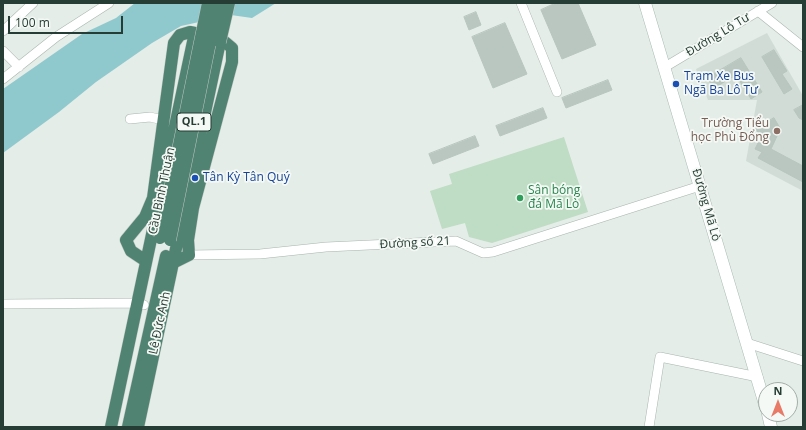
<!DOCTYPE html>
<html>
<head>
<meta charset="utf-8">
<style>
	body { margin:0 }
	#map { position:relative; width:806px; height:430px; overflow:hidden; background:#e4ede8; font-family:"Open Sans",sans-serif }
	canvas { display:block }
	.frame { position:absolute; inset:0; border:4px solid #253d34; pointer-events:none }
	.north { position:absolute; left:758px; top:382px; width:40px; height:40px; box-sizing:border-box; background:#f5f9f6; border:1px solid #a2aea8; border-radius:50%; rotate:0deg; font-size:11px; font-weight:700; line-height:16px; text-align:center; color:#253d34 }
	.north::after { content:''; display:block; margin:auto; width:14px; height:18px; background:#e87b67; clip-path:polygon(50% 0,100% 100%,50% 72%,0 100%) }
	.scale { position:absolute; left:8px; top:16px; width:115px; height:18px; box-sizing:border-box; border:2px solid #253d34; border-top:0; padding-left:5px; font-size:12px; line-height:14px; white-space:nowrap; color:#253d34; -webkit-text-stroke:3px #f5f9f6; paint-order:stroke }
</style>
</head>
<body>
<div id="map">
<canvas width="806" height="430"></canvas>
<div class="frame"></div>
<div class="north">N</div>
<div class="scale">100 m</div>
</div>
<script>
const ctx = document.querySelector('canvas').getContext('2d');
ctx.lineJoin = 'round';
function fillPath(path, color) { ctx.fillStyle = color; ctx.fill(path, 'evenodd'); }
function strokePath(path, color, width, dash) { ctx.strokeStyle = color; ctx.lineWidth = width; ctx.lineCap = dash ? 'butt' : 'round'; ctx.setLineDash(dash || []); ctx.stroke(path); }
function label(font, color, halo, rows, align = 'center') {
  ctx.font = font + ' "Open Sans",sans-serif'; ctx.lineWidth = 3.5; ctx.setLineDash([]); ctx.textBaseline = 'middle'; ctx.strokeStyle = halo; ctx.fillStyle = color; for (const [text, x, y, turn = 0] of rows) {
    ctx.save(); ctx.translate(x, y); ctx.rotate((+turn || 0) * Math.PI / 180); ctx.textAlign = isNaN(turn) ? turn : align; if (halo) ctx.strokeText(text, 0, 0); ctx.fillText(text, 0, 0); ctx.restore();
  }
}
fillPath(new Path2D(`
	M767,33L803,96V191L746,161L757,100H708L696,69Z`), '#d2dcd7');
fillPath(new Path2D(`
	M564,137L588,212L492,243L469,237L465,223L442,229L430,191L452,184L449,174Z`), '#bfdcc4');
fillPath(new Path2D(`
	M135,3H276L252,18L231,15L181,26L152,43L96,82L59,112L3,153V89L82,34L116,18Z`), '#90c9cd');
const building = new Path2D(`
	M556,3H578L596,45L562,59L541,10Z
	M476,12L481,25L469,30L464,17Z
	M505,23L527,74L493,88L472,37Z
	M774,50L787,71L782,74L792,89L784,94L762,57Z
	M741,58L762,92L751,99L736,75L714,88L707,78Z
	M608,80L612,90L566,108L562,98Z
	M803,105V120L799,118L794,110Z
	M543,108L547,118L500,136L496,126Z
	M774,118L780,128L776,131L778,134L771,149L803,166V182L758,158L762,152L755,149L761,137L756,129Z
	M475,136L479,146L433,164L429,154Z`);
fillPath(building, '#bac7c1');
strokePath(building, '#b7c6be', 1);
const minor = new Path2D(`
	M521,3L557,92
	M758,11L803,47
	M3,31L33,3
	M3,51L19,67
	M665,67L772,3
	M3,79L56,37L109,3
	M130,119L150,117L163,120
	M189,255L260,254L326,247L456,241L483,253L493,252L700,186
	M3,304L138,303L144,305
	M747,343L803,361
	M649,427L660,357L758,377`);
const secondary = new Path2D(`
	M645,3L766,408
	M768,414L771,427`);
const trunk = new Path2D(`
	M146,261L131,251L126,240L145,217L153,198L174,43L180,35L190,32L220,38L232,48V62L193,208L188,240L189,255L173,263L165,262
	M111,427L194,37
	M128,427L166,256
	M138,427L220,42`);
strokePath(minor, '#a7b5ae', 10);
strokePath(secondary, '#a3b8af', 13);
strokePath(trunk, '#c2c9c6', 13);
strokePath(minor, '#fff', 9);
strokePath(secondary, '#fff', 12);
strokePath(trunk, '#508372', 12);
const trunkBridge = new Path2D(`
	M220,42L229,3
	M160,238L208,3
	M170,240L218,3`);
strokePath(trunkBridge, '#c2c9c6', 13, []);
strokePath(trunkBridge, '#508372', 12);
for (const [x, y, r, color] of [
	[676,84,4,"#1a4fb4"],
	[777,131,4,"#8d6e63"],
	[195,178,4,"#1a4fb4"],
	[520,198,4,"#2e9e5b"]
]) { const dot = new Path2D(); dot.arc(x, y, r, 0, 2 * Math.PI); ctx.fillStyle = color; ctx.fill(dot); strokePath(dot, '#f5f9f6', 1.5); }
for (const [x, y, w] of [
	[194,122,34]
]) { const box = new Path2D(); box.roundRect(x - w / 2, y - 9, w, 18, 3); ctx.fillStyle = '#f5f9f6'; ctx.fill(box); strokePath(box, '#253d34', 1); }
label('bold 11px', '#253d34', null, [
	["QL.1",194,122]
]);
label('12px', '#253d34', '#f5f9f6', [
	["Đường Lô Tư",718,35,-31],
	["Cầu Bình Thuận",162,191,-78],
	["Đường Mã Lò",706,205,74],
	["Đường số 21",415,243,-3],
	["Lê Đức Anh",160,323,-78]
]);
label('12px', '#164399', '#f5f9f6', [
	["Trạm Xe Bus",684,77],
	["Ngã Ba Lô Tư",684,91],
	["Tân Kỳ Tân Quý",203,178]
], 'left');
label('12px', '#785e54', '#f5f9f6', [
	["Trường Tiểu",769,124],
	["học Phù Đổng",769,138]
], 'right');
label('12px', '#27864d', '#f5f9f6', [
	["Sân bóng",528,191],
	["đá Mã Lò",528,205]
], 'left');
</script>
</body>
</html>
